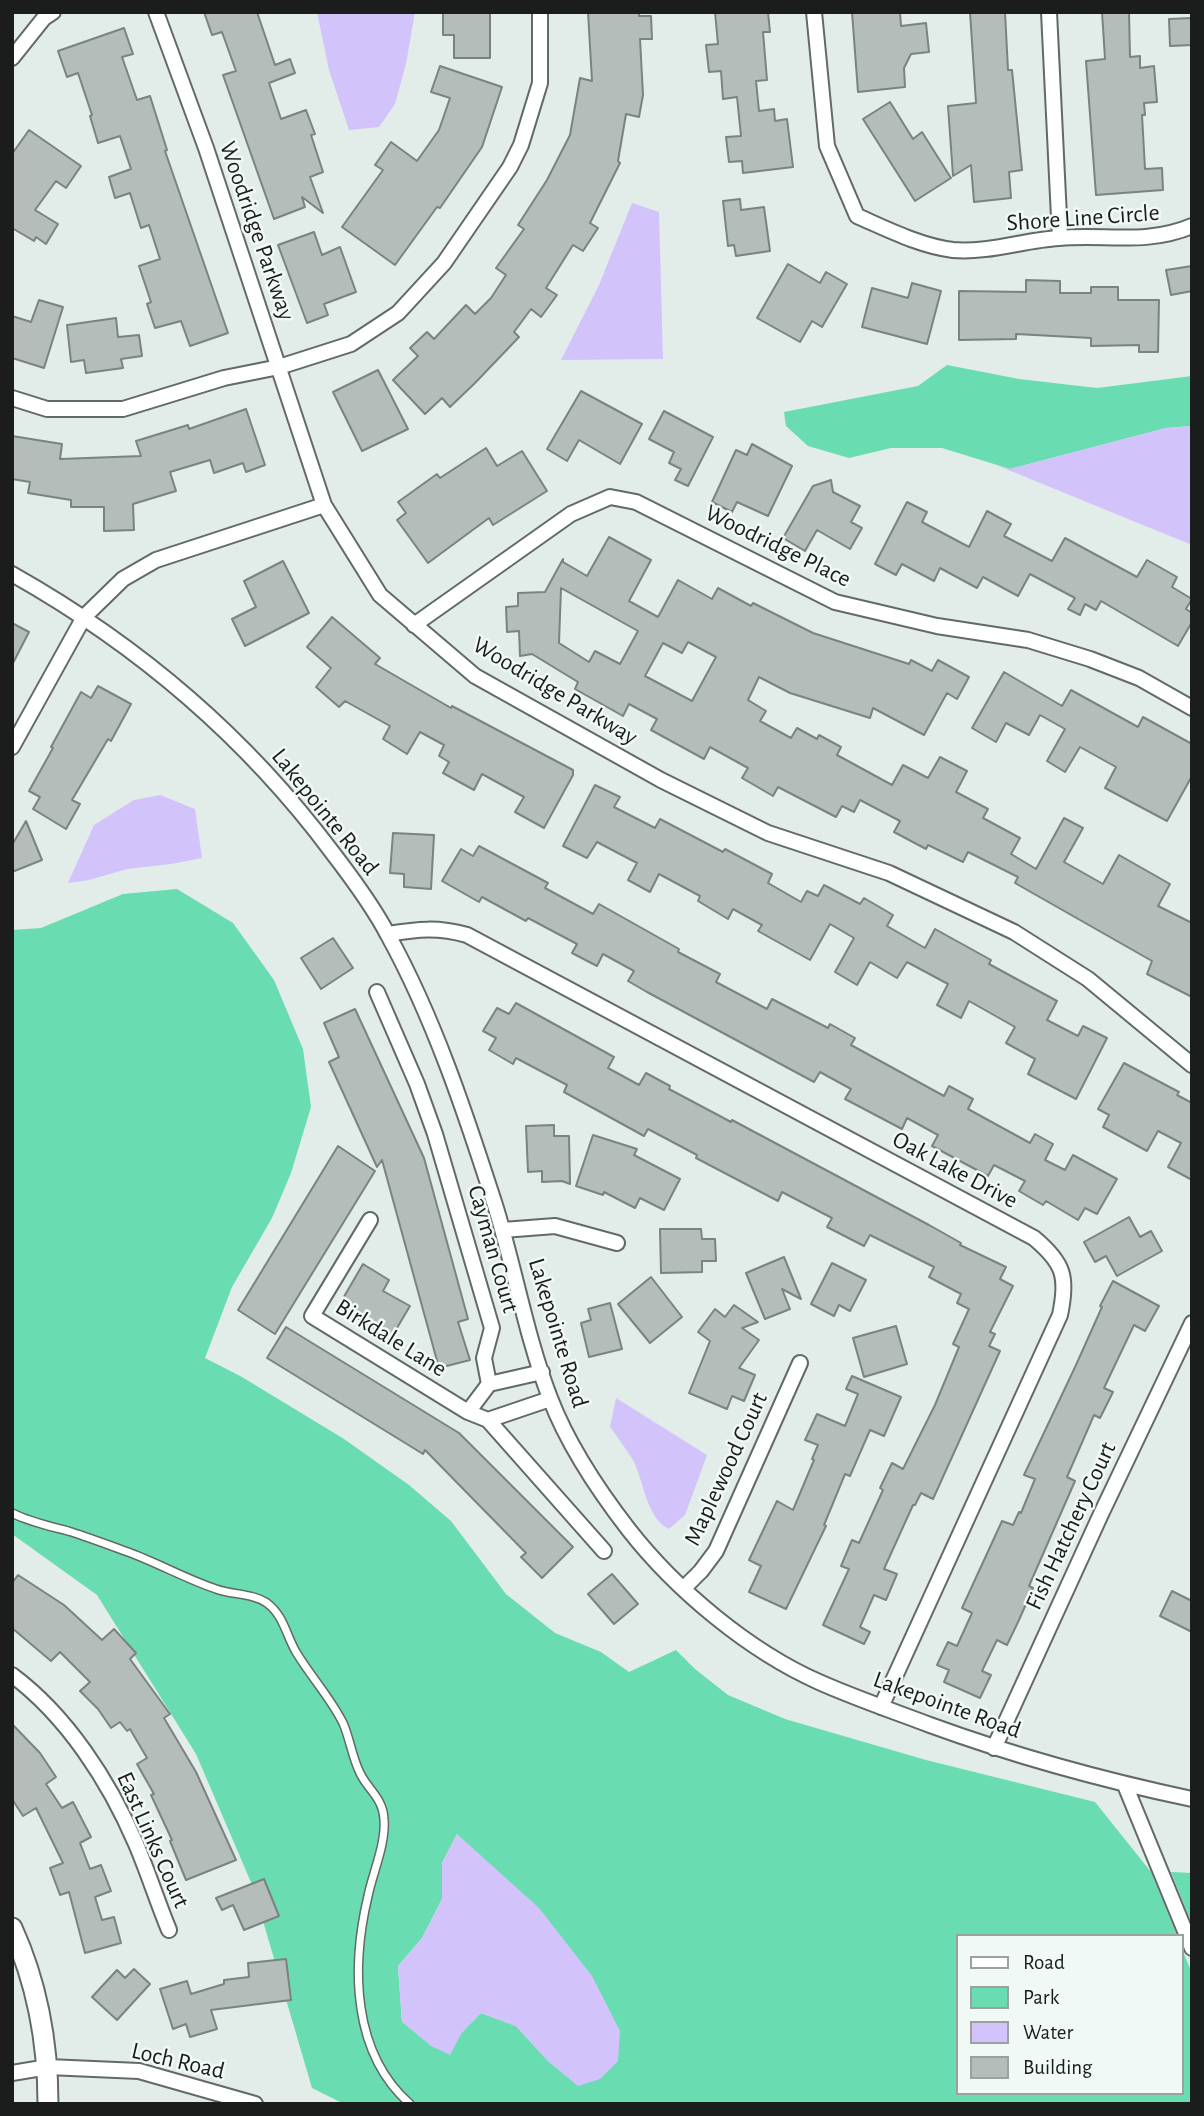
<!DOCTYPE html>
<html>
<head>
<meta charset="utf-8">
<style>
	body { margin:0 }
	#map { position:relative; width:1204px; height:2116px; overflow:hidden; background:#e2ece8; font-family:"Alegreya Sans",sans-serif }
	canvas { display:block }
	.frame { position:absolute; inset:0; border:14px solid #1a1d1c; pointer-events:none }
	.legend { position:absolute; left:956px; top:1934px; width:228px; height:161px; box-sizing:border-box; background:#f0f9f5; border:2px solid #9aa19e; margin:0; padding:9px 12px; list-style:none; font-size:21px; color:#1a1d1c }
	.legend li { display:flex; align-items:center; gap:14px; height:35px }
	.legend b { width:35px; border:2px solid #9aa19e }
</style>
</head>
<body>
<div id="map">
<canvas width="1204" height="2116"></canvas>
<div class="frame"></div>
<ul class="legend">
<li><b style="height:9px;background:#fff"></b>Road</li>
<li><b style="height:19px;background:#6adcb2"></b>Park</li>
<li><b style="height:19px;background:#d2c4fb"></b>Water</li>
<li><b style="height:19px;background:#b4bdb9"></b>Building</li>
</ul>
</div>
<script>
const ctx = document.querySelector('canvas').getContext('2d');
ctx.lineJoin = 'round';
function fillPath(path, color) { ctx.fillStyle = color; ctx.fill(path, 'evenodd'); }
function strokePath(path, color, width, dash) { ctx.strokeStyle = color; ctx.lineWidth = width; ctx.lineCap = dash ? 'butt' : 'round'; ctx.setLineDash(dash || []); ctx.stroke(path); }
function label(font, color, halo, rows, align = 'center') {
  ctx.font = font + ' "Alegreya Sans",sans-serif'; ctx.lineWidth = 5; ctx.setLineDash([]); ctx.textBaseline = 'middle'; ctx.strokeStyle = halo; ctx.fillStyle = color; for (const [text, x, y, turn = 0] of rows) {
    ctx.save(); ctx.translate(x, y); ctx.rotate((+turn || 0) * Math.PI / 180); ctx.textAlign = isNaN(turn) ? turn : align; if (halo) ctx.strokeText(text, 0, 0); ctx.fillText(text, 0, 0); ctx.restore();
  }
}
fillPath(new Path2D(`
	M947,365L1019,379L1097,388L1192,376V426L1166,428L1010,469L942,448H891L849,458L808,446L786,426L784,412L918,386Z
	M177,889L233,923L274,980L303,1049L311,1107L291,1173L272,1218L232,1287L205,1358L242,1377L344,1439L409,1485L451,1521L506,1594L555,1633L601,1652L629,1672L676,1650L695,1669L728,1695L785,1719L926,1760L1095,1802L1151,1872L1177,1936H957V2093H1181V1947L1192,1973V2104H344L312,2088L253,1887L196,1754L97,1595L12,1534V930L41,928L123,894ZM457,1834L578,2085L548,2061L516,2026L481,2013L460,2034L402,2022L398,1966L422,1938L442,1899V1863Z
	M1171,1872L1192,1873V1924Z`), '#6adcb2');
fillPath(new Path2D(`
	M317,12H415L406,64L395,104L379,127L349,130L329,70Z
	M632,203L659,212L663,359L561,360L599,285Z
	M1192,426V545L996,465L1010,469L1166,428Z
	M160,795L195,809L202,858L171,864L127,869L89,880L68,883L94,825L134,800Z
	M616,1398L707,1455L685,1515L669,1529C646,1518 644,1481 633,1460C626,1449 618,1438 610,1427Z
	M457,1834L539,1908L592,1976L620,2031L618,2061L600,2079L578,2086L548,2061L516,2026L481,2013L461,2034L450,2055L431,2046L402,2022L398,1966L422,1938L442,1899V1863Z`), '#d2c4fb');
const building = new Path2D(`
	M204,12H257L275,65L290,59L295,73L269,83L281,119L306,110L315,134L311,135L323,172L310,177L323,213L302,197L305,207L274,219L223,75L236,71L222,32L212,35Z
	M443,12H490V58H454V35H443Z
	M588,12H639V16H651L652,39H640L643,95L639,117L626,114L618,161L620,163L590,223L598,228L583,251L573,245L546,288L557,295L541,317L531,309L514,332L519,337L475,383L450,407L442,398L425,414L393,380L418,356L410,348L427,332L434,339L466,305L475,314L491,298L506,275L496,268L524,229L518,225L547,180L570,135L580,78L592,81Z
	M715,12H768L770,32H763L767,80L756,81L759,111L774,109L775,121L787,119L793,167L743,173L742,161L729,162L726,137L741,136L737,97L723,99L721,71L709,72L706,45L718,44Z
	M852,12H900L901,26L926,23L929,52L911,54L904,68L905,87L858,92Z
	M970,12H1005L1008,70H1012L1022,170L1009,172L1011,198L974,202L971,165L953,176L948,106L976,103Z
	M1102,12H1129L1130,57L1140,56V68L1154,66L1157,102L1144,103L1145,115H1142L1145,169L1162,168L1163,190L1096,195L1086,61L1105,59Z
	M1192,18V45L1170,46L1169,19Z
	M124,28L133,54L122,57L137,100L150,96L167,150L165,151L228,333L190,346L181,321L155,328L147,304L151,302L139,266L160,259L149,225L141,228L130,193L115,198L109,177L131,169L120,136L98,143L90,116L92,115L78,73L67,77L58,51Z
	M440,66L502,87L482,147L440,208L437,207L395,265L342,227L383,170L375,165L391,142L417,161L439,130L450,98L431,92Z
	M890,102L913,139L922,132L951,178L915,201L863,119Z
	M29,130L81,166L66,188L56,181L35,210L58,224L46,244L36,237L34,241L12,228V154Z
	M740,199L741,210L764,207L770,251L736,256L734,245L728,246L723,201Z
	M314,232L322,255L340,247L356,292L324,304L328,315L307,323L278,245Z
	M788,264L820,283L826,272L847,284L822,327L812,321L800,342L757,318Z
	M1192,266V291L1171,295L1166,270Z
	M1026,280L1060,281V293H1091V287H1118V300H1159L1158,352H1139V345L1091,346V338L1016,334V339L959,340V291L1026,292Z
	M912,283L941,291L927,344L862,327L872,288L908,298Z
	M39,300L63,307L44,368L12,358V316L31,322Z
	M116,318L118,337L139,335L142,356L121,359L123,368L86,373L84,360L71,362L67,325Z
	M378,370L408,429L362,451L333,392Z
	M581,391L642,424L620,464L579,440L567,461L547,449Z
	M246,409L265,465L246,472L243,463L214,473L210,460L170,472L176,491L133,504L134,530L104,531V507H71V500L28,493L30,482L12,479V436L62,444L60,459L141,456L136,441L188,425L189,429Z
	M664,411L713,437L688,486L675,480L681,469L669,463L674,452L649,439Z
	M752,444L792,466L768,516L737,502L732,512L712,502L736,450L747,455Z
	M486,448L497,466L522,451L547,491L493,525L489,518L428,563L397,520L406,513L398,502L437,474L440,478Z
	M831,480L833,492L860,506L851,522L862,528L850,549L817,530L805,551L783,538L813,486Z
	M907,502L927,512L922,522L969,547L987,511L1011,524L1004,536L1052,561L1065,538L1137,577L1147,560L1177,577L1172,587L1192,599L1186,609L1192,613V622L1178,646L1101,601L1096,610L1085,604L1080,615L1068,609L1075,598L1030,574L1018,596L983,577L977,588L940,568L934,581L902,564L896,575L875,564Z
	M609,537L651,560L629,601L658,617L678,580L712,599L718,588L751,606L753,603L813,633L909,664L911,660L932,671L938,660L969,677L957,699L947,693L924,735L873,708L870,718L790,693L759,677L748,700L766,711L760,721L791,738L797,728L817,739L819,735L841,747L837,755L892,785L903,765L928,778L940,757L967,771L956,792L988,809L983,818L1020,838L1011,854L1036,869L1064,818L1083,828L1064,862L1103,884L1119,855L1170,884L1158,906L1192,923V997L1147,974L1152,961L1015,883L1018,877L968,852L963,862L928,845L926,849L894,832L900,821L860,800L854,812L842,806L836,817L778,787L773,796L742,778L748,768L710,747L704,759L651,730L657,719L629,704L623,716L575,689L578,682L532,654L520,656L519,631L507,632L506,607L518,606V593L545,592L563,559V562L587,576ZM561,588L638,631L620,664L595,651L589,662L559,643ZM688,642L716,657L692,701L645,676L663,643L682,653Z
	M283,561L309,613L245,646L232,619L256,607L244,581Z
	M332,617L380,658L375,664L451,708L452,706L573,770V775L544,828L515,812L524,797L482,774L474,790L443,773L449,762L439,756L444,745L420,732L407,754L383,739L390,726L345,701L339,707L316,687L331,668L307,647Z
	M12,623L29,632L12,665Z
	M1004,672L1062,706L1071,690L1138,727L1143,717L1192,744V776L1167,821L1105,788L1116,767L1080,747L1065,772L1047,761L1065,729L1040,715L1029,735L1006,723L996,742L972,728Z
	M98,686L131,704L111,741L108,739L72,800L80,804L66,829L33,809L40,797L29,791L53,748L51,747L81,692L91,698Z
	M595,785L620,797L614,807L655,828L660,819L723,852L725,849L772,874L768,883L801,902L807,891L818,896L824,885L860,904L864,898L893,915L887,926L925,948L935,929L991,960L989,964L1057,1001L1047,1020L1078,1036L1083,1026L1107,1038L1076,1099L1028,1074L1035,1059L1006,1043L1015,1027L969,1001L961,1018L937,1005L948,984L907,962L897,978L870,962L857,985L835,972L854,938L830,924L810,960L758,931L762,925L733,909L728,919L698,901L700,896L659,874L650,892L628,880L637,863L597,842L587,858L563,846Z
	M26,821L42,860L12,872V845Z
	M393,833L434,835L431,889L404,887V874L390,873Z
	M479,846L548,883L545,888L593,914L599,904L679,949L678,952L720,974L716,982L767,1009L772,999L828,1028L830,1024L855,1038L851,1045L944,1096L949,1086L973,1099L968,1109L1030,1143L1035,1134L1053,1144L1045,1160L1065,1170L1073,1155L1117,1179L1097,1214L1085,1208L1078,1220L1046,1201L1043,1205L1019,1191L1025,1181L994,1165L988,1176L932,1146L938,1135L907,1118L902,1129L845,1099L851,1089L820,1072L814,1082L647,992L628,981L634,971L603,954L597,966L572,953L577,944L528,918L526,921L482,897L479,902L442,881L461,849L473,856Z
	M333,938L353,968L321,989L301,958Z
	M516,1003L614,1057L608,1068L639,1085L646,1073L670,1086L669,1089L731,1122L732,1120L929,1225L961,1243L960,1245L1006,1267L1000,1279L1013,1286L990,1332L995,1334L989,1346L1000,1351L933,1499L921,1493L915,1505H913L884,1569L897,1574L886,1600L874,1595L860,1627L870,1632L864,1644L823,1625L849,1569L841,1566L852,1540L859,1543L883,1490L880,1488L892,1463L903,1469L935,1405L959,1347L953,1344L969,1309L957,1303L961,1294L929,1277L934,1267L870,1235L864,1246L827,1227L832,1218L782,1192L778,1201L696,1158L697,1155L648,1129L644,1136L564,1092L567,1085L516,1058L513,1064L489,1050L496,1038L483,1031L497,1008L509,1014Z
	M355,1009L424,1158L468,1319L458,1322L470,1360L439,1368L382,1160L377,1167L329,1062L339,1057L324,1023Z
	M1124,1063L1179,1092L1177,1095L1192,1103V1180L1168,1167L1181,1143L1158,1131L1147,1151L1103,1127L1109,1115L1098,1109Z
	M554,1125V1136H569L570,1184L562,1181L542,1182V1171L528,1172L526,1126Z
	M593,1135L637,1149L634,1155L680,1179L664,1210L640,1198L635,1208L604,1192L603,1195L576,1186Z
	M338,1146L375,1171L275,1334L238,1310Z
	M1129,1217L1140,1237L1151,1231L1162,1251L1117,1276L1106,1256L1095,1262L1084,1242Z
	M660,1229H701L702,1239H715L716,1261H702V1272L661,1273Z
	M784,1257L801,1299L782,1289L790,1309L765,1319L746,1273Z
	M832,1263L866,1280L850,1311L839,1305L834,1316L811,1304Z
	M363,1264L389,1280L383,1291L410,1306L391,1338L338,1307Z
	M651,1277L682,1317L650,1343L618,1304Z
	M1113,1281L1159,1306L1145,1331L1134,1325L1104,1388L1113,1392L1100,1418L1094,1415L1067,1477L1075,1481L1029,1586L1033,1588L1019,1620L1007,1645L997,1640L982,1671L991,1675L980,1698L944,1682L949,1670L937,1665L948,1642L957,1646L972,1613L962,1608L1002,1521L1013,1525L1019,1512L1021,1513L1035,1479L1024,1475L1076,1365L1102,1307L1100,1306Z
	M610,1303L622,1349L589,1357L581,1323L591,1320L588,1309Z
	M734,1305L758,1322L742,1328L759,1340L739,1368L755,1375L744,1401L732,1396L727,1409L689,1393L710,1341L698,1332L715,1309L725,1317Z
	M896,1326L907,1364L864,1377L853,1338Z
	M286,1327L459,1433L573,1547L542,1578L521,1557L526,1553L425,1450L423,1454L267,1358Z
	M852,1376L901,1397L884,1436L870,1430L850,1476L845,1474L824,1525L826,1526L786,1609L749,1592L761,1566L749,1560L777,1501L793,1510L814,1460L812,1459L818,1445L805,1440L817,1414L845,1426L858,1394L846,1389Z
	M612,1574L638,1604L614,1624L588,1594Z
	M18,1575L64,1605L102,1640L114,1629L136,1653L130,1659L170,1714L164,1718L196,1772L236,1860L186,1880L170,1841L172,1840L151,1795L154,1794L137,1764L147,1758L130,1729L127,1731L120,1722L111,1728L98,1709L80,1691L90,1682L60,1652L51,1661L12,1628V1583Z
	M1172,1591L1192,1601V1632L1160,1616Z
	M12,1724L40,1753L56,1777L46,1784L62,1808L73,1802L91,1837L80,1843L90,1869L101,1865L111,1891L95,1897L102,1920L114,1917L121,1943L85,1953L69,1892L60,1895L50,1868L63,1863L36,1808L23,1816L12,1799Z
	M264,1879L279,1916L244,1930L233,1905L222,1910L216,1898Z
	M286,1959L291,2000L211,2010L217,2029L190,2037L186,2024L173,2029L160,1989L187,1981L191,1994L224,1984V1980L249,1977L248,1963Z
	M134,1969L150,1984L117,2020L92,1997L117,1970L125,1978Z`);
fillPath(building, '#b4bdb9');
strokePath(building, '#7a837f', 2);
const lane = new Path2D(`
	M12,1513C30,1522 49,1526 68,1531C88,1537 108,1545 128,1552C158,1563 186,1579 216,1589C232,1595 252,1593 267,1603C284,1616 286,1635 296,1652C311,1677 330,1697 343,1723C350,1739 352,1757 360,1773C368,1790 383,1798 384,1819C386,1844 373,1872 368,1896C351,1967 352,2053 410,2104`);
const street = new Path2D(`
	M156,12L206,148L324,505L380,595L475,676L661,780L768,833L889,873L1014,932L1088,979L1192,1065
	M814,12L827,146L857,216C887,229 920,246 953,250C989,253 1024,240 1059,238C1106,234 1147,245 1192,226
	M1049,12L1060,238
	M12,58L44,18L53,12
	M12,398L47,409H123L224,378L279,367L351,344L398,313L444,263L510,167L521,145L540,83V12
	M12,574C138,645 246,737 332,852C352,878 373,906 388,935C434,1018 466,1115 495,1205C515,1269 526,1336 550,1398C568,1445 598,1490 629,1530C676,1590 749,1651 819,1682C855,1698 893,1711 930,1725C1015,1756 1102,1780 1192,1799
	M414,625L571,514L610,497L636,502L835,602L937,626L1028,640L1090,659L1139,678L1192,708
	M12,747L84,617L123,579L156,560L324,505
	M388,934C418,929 438,927 467,935L1034,1238C1064,1263 1068,1277 1060,1315L881,1707
	M377,992L417,1084L435,1134L492,1328L484,1358L489,1384L468,1412L488,1420L604,1551
	M370,1220L312,1316L468,1412
	M503,1230L555,1226L617,1243
	M489,1384L542,1372
	M488,1420L550,1399
	M684,1588L701,1571L716,1551L800,1363
	M12,1675C67,1716 109,1781 136,1844C148,1872 157,1901 169,1930
	M994,1748L1101,1514L1192,1323
	M1125,1785L1192,1948
	M12,2073L48,2067L139,2071L255,2104`);
const secondary = new Path2D(`
	M12,1928C37,1983 48,2044 48,2104`);
strokePath(lane, '#626a66', 10);
strokePath(street, '#626a66', 18);
strokePath(secondary, '#626a66', 23);
strokePath(lane, '#fff', 7);
strokePath(street, '#fff', 14);
strokePath(secondary, '#fff', 19);
label('24px', '#1a1d1c', '#f0f9f5', [
	["Shore Line Circle",1083,218,-4],
	["Woodridge Parkway",257,231,71],
	["Woodridge Place",778,546,26],
	["Woodridge Parkway",555,691,31],
	["Lakepointe Road",325,812,51],
	["Oak Lake Drive",955,1170,28],
	["Cayman Court",493,1249,74],
	["Lakepointe Road",558,1333,73],
	["Birkdale Lane",391,1338,32],
	["Maplewood Court",726,1469,-65],
	["Fish Hatchery Court",1071,1526,-65],
	["Lakepointe Road",947,1705,20],
	["East Links Court",153,1840,66],
	["Loch Road",178,2061,13]
]);
</script>
</body>
</html>
